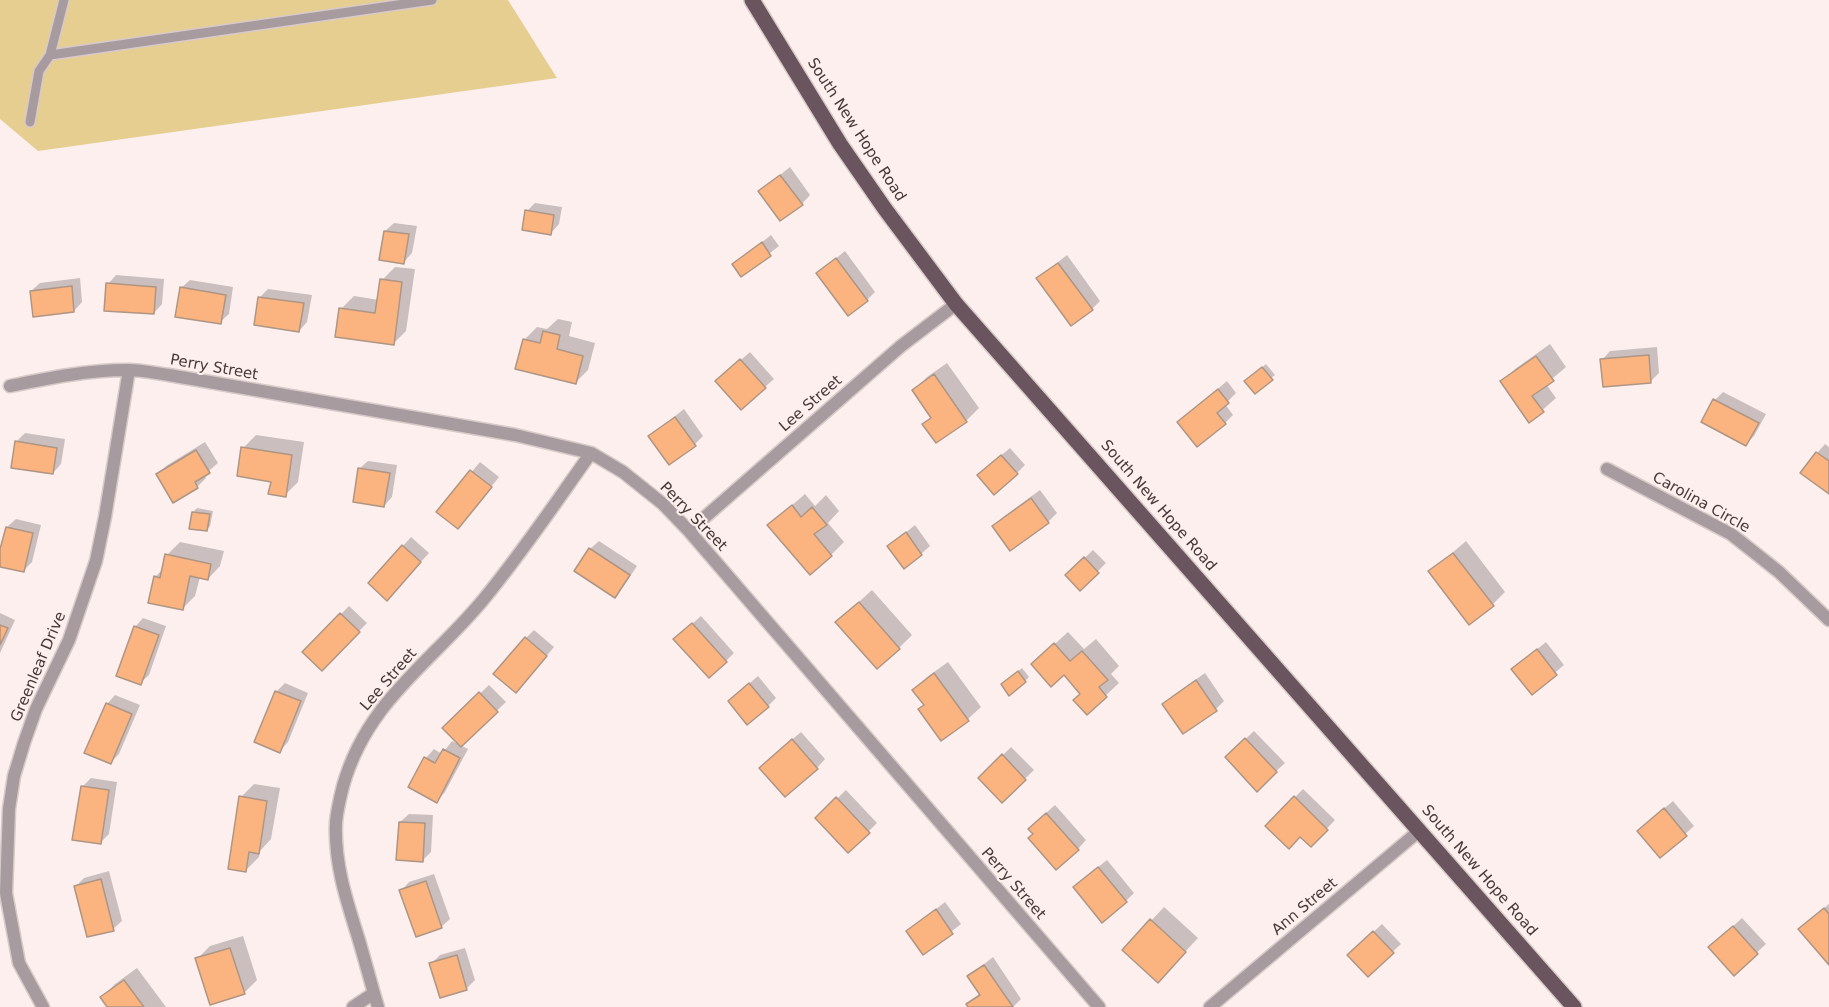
<!DOCTYPE html>
<html>
<head>
<meta charset="utf-8">
<style>
	body { margin:0 }
	canvas { display:block; background:#fdefed }
</style>
</head>
<body>
<canvas width="1829" height="1007"></canvas>
<script>
const ctx = document.querySelector('canvas').getContext('2d');
ctx.lineJoin = 'round';
function fillPath(path, color) { ctx.fillStyle = color; ctx.fill(path, 'evenodd'); }
function strokePath(path, color, width, dash) { ctx.strokeStyle = color; ctx.lineWidth = width; ctx.lineCap = dash ? 'butt' : 'round'; ctx.setLineDash(dash || []); ctx.stroke(path); }
function label(font, color, halo, rows, align = 'center') {
  ctx.font = font + ' "DejaVu Sans",sans-serif'; ctx.lineWidth = 4.5; ctx.setLineDash([]); ctx.textBaseline = 'middle'; ctx.strokeStyle = halo; ctx.fillStyle = color; for (const [text, x, y, turn = 0] of rows) {
    ctx.save(); ctx.translate(x, y); ctx.rotate((+turn || 0) * Math.PI / 180); ctx.textAlign = isNaN(turn) ? turn : align; if (halo) ctx.strokeText(text, 0, 0); ctx.fillText(text, 0, 0); ctx.restore();
  }
}
fillPath(new Path2D(`
	M0,0H508L557,78L38,151L0,119Z`), '#e6ce91');
fillPath(new Path2D(`
	M790,167L810,195L802,204L760,191Z
	M535,203L562,207L559,224L551,233L527,211Z
	M394,223L417,226L412,253L404,262L385,231Z
	M771,235L779,246L742,275L734,264Z
	M845,251L875,292L867,300L818,273Z
	M1067,255L1100,301L1092,309L1038,278Z
	M395,267L415,269L406,331L393,344L341,309L354,296L379,300L382,280Z
	M116,275L164,279L162,304L154,313L108,284Z
	M80,278L82,302L74,311L31,291L40,283Z
	M190,280L233,287L229,314L220,322L181,288Z
	M268,289L312,295L307,322L299,331L260,297Z
	M558,319L572,322L569,336L595,343L588,370L575,383L524,340L537,327L547,329Z
	M1550,344L1566,367L1546,384L1556,398L1530,421L1502,382L1515,369Z
	M1657,347L1659,373L1651,381L1602,360L1610,351Z
	M750,352L774,379L741,408L726,373Z
	M947,363L979,408L966,421L924,424L932,416L914,390L927,377Z
	M1266,364L1275,375L1271,378H1250Z
	M1227,381L1236,393L1225,404L1233,415L1225,423L1179,422Z
	M1723,392L1766,414L1754,436L1746,444L1715,400Z
	M684,409L703,436L695,444L650,436Z
	M25,433L65,439L61,464L53,473L16,442Z
	M256,435L304,442L298,482L285,495L243,448Z
	M205,442L218,463L204,475L206,478L197,487L174,501L158,474L166,466Z
	M1825,444L1829,447V492L1817,453Z
	M1010,448L1025,465L1017,473L987,467Z
	M368,461L397,465L392,497L384,506L359,469Z
	M480,462L499,477L466,519L438,512Z
	M1040,490L1057,513L1048,522L1011,548L994,526L1003,517Z
	M805,494L815,506L826,495L839,511L828,523L844,542L831,555L769,525Z
	M197,508L213,511L210,526L207,530L193,512Z
	M16,519L41,525L32,562L23,571L0,565V555L7,527Z
	M915,525L930,546L921,554L889,546Z
	M411,537L429,553L395,590L370,583Z
	M599,541L637,566L623,587L615,596L590,549Z
	M1466,541L1505,592L1493,604L1430,572Z
	M180,542L224,551L220,566L208,579L200,577L195,596L182,609L155,577L164,568L167,555Z
	M1093,550L1106,563L1080,589L1067,575Z
	M872,590L912,635L899,648L837,622Z
	M349,606L367,623L322,669L304,652Z
	M0,613L15,620L0,653Z
	M701,616L734,653L726,661L684,631Z
	M143,618L166,626L149,675L140,683L135,627Z
	M534,630L554,647L524,683L526,638Z
	M1068,632L1084,649L1096,639L1119,666L1111,674L1119,683L1087,713L1082,693L1046,652Z
	M1546,642L1564,665L1532,692L1513,669Z
	M948,662L981,707L968,719L942,739L925,704L914,690L927,677Z
	M1022,668L1029,677L1025,681H1006Z
	M1205,673L1224,701L1216,709L1164,704L1172,696Z
	M758,676L776,698L768,706L738,693Z
	M285,683L308,693L288,742L280,751L276,692Z
	M489,685L506,702L461,745L444,728Z
	M115,695L140,705L119,754L111,762L107,704Z
	M1254,731L1285,763L1257,789L1227,757Z
	M801,732L825,759L817,768L769,759Z
	M452,741L468,749L445,792L437,801L410,787L426,758L434,749L442,754Z
	M1011,747L1034,770L1002,801L980,778Z
	M91,778L117,782L109,834L100,843L82,787Z
	M254,784L280,788L271,839L260,851L259,857L246,870L241,797Z
	M1303,789L1335,820L1311,845L1300,835L1267,826Z
	M846,790L877,823L849,851L817,818Z
	M1673,801L1694,826L1661,856L1647,823Z
	M1055,805L1086,840L1078,849L1035,834L1038,820Z
	M409,814L433,815L431,852L422,861L400,822Z
	M1107,860L1134,893L1126,901L1083,879Z
	M109,871L122,921L113,929L76,886L84,878Z
	M434,874L450,919L441,927L401,891L409,882Z
	M945,902L961,924L924,953L908,931Z
	M1829,904V963L1809,921Z
	M1164,907L1198,938L1170,968L1124,950Z
	M1742,918L1766,944L1734,974L1719,939Z
	M1382,924L1401,944L1368,975L1349,955Z
	M243,936L257,980L244,993L197,959L210,946Z
	M465,948L475,980L466,989L431,964L440,955Z
	M993,957L1021,999L1013,1007H970L968,1004L980,993L969,976Z
	M137,968L166,1007H109L102,997L115,984Z`), '#0003');
const building = new Path2D(`
	M780,175L803,205L780,221L758,191Z
	M525,210L554,215L551,235L522,230Z
	M384,231L409,234L404,264L379,260Z
	M762,242L771,256L741,277L732,264Z
	M836,258L868,301L848,316L816,273Z
	M1058,263L1093,310L1071,326L1036,278Z
	M380,279L402,282L394,345L335,337L339,308L375,313Z
	M106,283L156,287L154,314L104,311Z
	M72,286L74,312L33,317L30,291Z
	M180,287L226,295L221,324L175,317Z
	M258,297L304,303L299,332L254,325Z
	M543,331L560,335L557,349L583,356L576,384L515,369L523,339L540,343Z
	M1649,355L1651,383L1603,387L1600,359Z
	M1536,356L1554,381L1532,396L1544,412L1529,423L1500,381Z
	M740,359L766,388L741,410L715,381Z
	M1262,367L1273,380L1255,394L1244,381Z
	M934,374L967,422L936,443L922,424L931,418L912,390Z
	M1218,389L1229,403L1217,413L1226,424L1197,447L1177,422Z
	M1713,399L1759,423L1746,446L1701,422Z
	M675,417L696,446L669,465L648,436Z
	M15,441L57,448L53,474L11,468Z
	M241,447L292,455L286,497L268,494L271,482L237,476Z
	M196,450L210,473L195,482L198,488L173,503L156,474Z
	M1816,452L1829,461V494L1800,473Z
	M1001,455L1018,474L994,495L977,475Z
	M358,468L390,473L384,507L353,502Z
	M470,470L492,487L458,529L436,512Z
	M1031,498L1049,523L1010,551L992,526Z
	M792,505L801,517L812,507L827,525L814,534L832,556L810,575L767,525Z
	M192,512L210,514L207,531L189,529Z
	M6,527L33,533L24,572L0,567V549Z
	M906,532L922,555L904,569L887,546Z
	M402,545L421,562L387,601L368,583Z
	M589,548L630,575L615,598L574,571Z
	M1453,553L1494,606L1469,625L1428,571Z
	M165,554L211,564L208,580L190,576L183,610L148,603L154,576L160,578Z
	M1084,557L1099,573L1080,591L1065,575Z
	M859,602L900,649L877,669L835,622Z
	M340,613L360,632L322,671L302,652Z
	M692,623L727,662L709,678L673,639Z
	M0,625L8,628L0,645Z
	M134,626L159,635L141,685L116,676Z
	M525,637L547,656L516,693L493,674Z
	M1054,643L1070,661L1082,651L1108,680L1099,687L1107,697L1087,715L1073,700L1080,694L1064,675L1051,687L1031,664Z
	M1537,649L1557,675L1532,695L1511,669Z
	M1018,671L1026,682L1009,696L1001,684Z
	M934,673L969,721L941,741L918,709L924,705L912,690Z
	M1196,680L1217,711L1183,734L1162,704Z
	M749,683L769,707L747,725L728,701Z
	M275,691L301,701L280,753L254,742Z
	M479,692L498,712L461,747L442,728Z
	M106,703L132,714L111,764L84,753Z
	M1245,738L1277,772L1257,792L1225,757Z
	M792,739L818,769L785,797L759,768Z
	M443,749L460,758L437,803L408,787L424,757L435,763Z
	M1002,754L1026,780L1002,803L978,778Z
	M81,786L109,790L101,844L72,840Z
	M239,796L267,801L259,854L249,852L246,872L228,869Z
	M1294,796L1328,830L1311,847L1300,837L1289,849L1265,826Z
	M836,797L870,833L848,853L815,818Z
	M1664,808L1687,836L1660,858L1637,831Z
	M1046,813L1079,850L1056,870L1028,838L1033,834L1028,829Z
	M399,822L425,823L423,862L396,860Z
	M1098,867L1127,902L1102,923L1073,887Z
	M101,879L114,931L87,937L74,886Z
	M426,881L442,928L416,937L399,890Z
	M1824,908L1829,914V965L1798,929Z
	M936,909L953,934L923,955L906,931Z
	M1150,919L1186,952L1158,983L1122,950Z
	M1733,926L1758,954L1734,976L1708,947Z
	M1373,931L1394,953L1368,977L1347,955Z
	M230,948L245,994L210,1005L195,958Z
	M457,955L467,990L440,998L429,963Z
	M984,965L1013,1007H968L966,1004L980,995L967,976Z
	M124,980L144,1007H107L100,997Z`);
fillPath(building, '#fbb37f');
strokePath(building, '#ae9584', 1.5);
const lane = new Path2D(`
	M50,55L432,0
	M30,122L39,71L50,55L64,0`);
const street = new Path2D(`
	M10,386C49,378 88,370 127,370C141,370 155,373 169,375L515,435L591,453L623,472L663,504L689,531L1099,1007
	M1607,469L1731,534L1779,572L1829,620
	M689,531L901,346L956,304
	M43,1007L19,963L6,893L9,809L14,776L24,743L36,709L69,640L96,561L105,517L129,370
	M353,1007L374,993
	M378,1007C371,984 365,960 358,937C346,899 334,862 336,822C337,810 340,798 343,786C367,701 430,664 483,600C522,553 556,502 591,453
	M1210,1007L1419,831`);
const primary = new Path2D(`
	M752,0L840,144L885,209L956,304L1574,1007`);
strokePath(lane, '#d8cac9', 12);
strokePath(street, '#d8cac9', 15);
strokePath(primary, '#d8cac9', 18);
strokePath(lane, '#a89ba0', 9);
strokePath(street, '#a89ba0', 12);
strokePath(primary, '#6a545d', 15);
label('15px', '#453837', '#fdefed', [
	["South New Hope Road",856,130,57],
	["Perry Street",214,368,10],
	["Lee Street",811,404,-41],
	["Carolina Circle",1701,503,29],
	["South New Hope Road",1158,506,49],
	["Perry Street",693,517,46],
	["Greenleaf Drive",39,667,-67],
	["Lee Street",389,680,-49],
	["South New Hope Road",1479,871,49],
	["Perry Street",1013,884,49],
	["Ann Street",1305,907,-40]
]);
</script>
</body>
</html>
